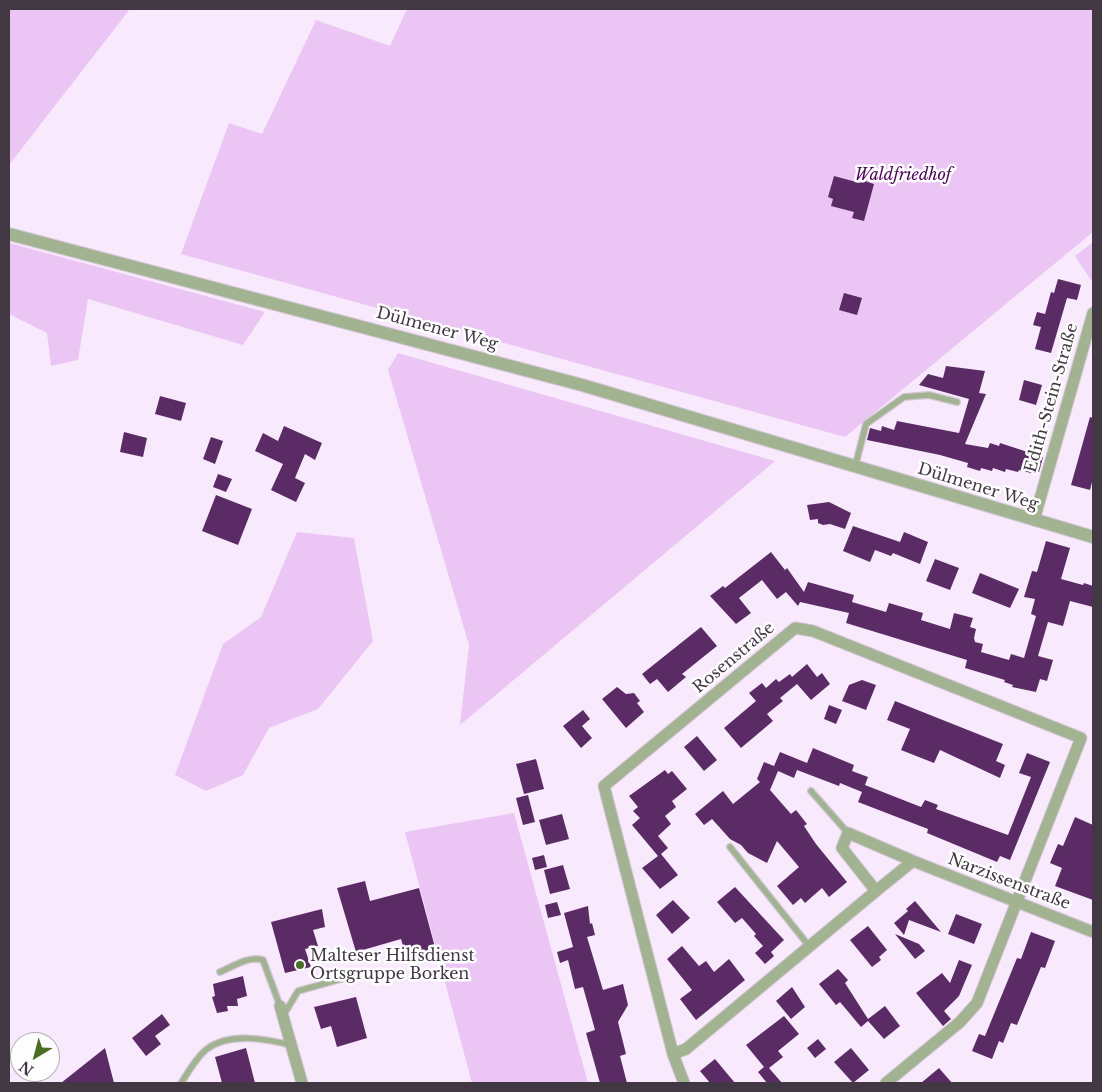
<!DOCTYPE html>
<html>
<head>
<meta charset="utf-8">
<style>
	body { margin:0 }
	#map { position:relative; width:1102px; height:1092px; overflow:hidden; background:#f8eafc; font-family:"Libre Baskerville",serif }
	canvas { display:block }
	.frame { position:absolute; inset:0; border:10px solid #423844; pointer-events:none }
	.north { position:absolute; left:10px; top:1032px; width:50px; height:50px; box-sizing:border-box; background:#fdfdfd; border:1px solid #b2aeb3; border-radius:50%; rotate:217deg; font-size:14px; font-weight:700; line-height:20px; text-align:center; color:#423844 }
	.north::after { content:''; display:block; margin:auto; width:18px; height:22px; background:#4c6d24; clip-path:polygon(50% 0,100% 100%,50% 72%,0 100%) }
</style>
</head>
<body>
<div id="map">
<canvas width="1102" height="1092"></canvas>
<div class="frame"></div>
<div class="north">N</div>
</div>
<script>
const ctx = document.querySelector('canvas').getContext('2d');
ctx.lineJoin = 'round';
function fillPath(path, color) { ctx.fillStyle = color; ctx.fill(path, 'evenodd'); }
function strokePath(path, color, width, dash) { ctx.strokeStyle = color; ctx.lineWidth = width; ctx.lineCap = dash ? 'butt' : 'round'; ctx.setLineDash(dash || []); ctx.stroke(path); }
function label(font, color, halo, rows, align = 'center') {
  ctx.font = font + ' "Libre Baskerville",serif'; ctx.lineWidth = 5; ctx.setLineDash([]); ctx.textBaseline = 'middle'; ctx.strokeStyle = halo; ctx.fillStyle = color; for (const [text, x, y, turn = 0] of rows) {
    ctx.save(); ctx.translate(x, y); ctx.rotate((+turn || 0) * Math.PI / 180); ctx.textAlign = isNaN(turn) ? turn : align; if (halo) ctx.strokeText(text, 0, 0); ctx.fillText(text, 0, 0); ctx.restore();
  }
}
fillPath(new Path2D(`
	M9,9H130L9,165Z
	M407,9H1093V232L845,437L181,254L229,123L262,134L316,20L390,46Z
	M1093,242V283L1075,256Z
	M9,243L265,312L243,345L88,299L78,360L51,366L47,333L9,314Z
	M398,353L775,461L460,725L469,645L388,370Z
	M297,532L354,538L373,641L318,709L269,728L243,775L206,791L175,775L223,644L261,617Z
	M514,813L588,1083H472L405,832Z`), '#ebc5f4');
fillPath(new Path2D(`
	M834,176L860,183L862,180L874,184L864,221L852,218L854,212L831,206L833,199L828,197Z
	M1058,279L1081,285L1077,300L1067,298L1051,353L1035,349L1041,327L1033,325L1037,312L1045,314L1051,292L1054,293Z
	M844,293L862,298L857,315L839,310Z
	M946,366L985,371L979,393L986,394L965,444L988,448L990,443L999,446L1000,443L1043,457L1039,472L1032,470L1031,473L1019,470L1018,472L1006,469L1005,472L993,468L992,471L981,468L980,471L967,467L968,463L940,455L867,440L870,428L881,431L882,426L894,430L897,421L959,433L969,399L919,385L928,374L943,378Z
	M1024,380L1042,385L1036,405L1019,400Z
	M160,396L186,403L181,421L155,414Z
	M1090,417L1093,418V478L1090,490L1071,485Z
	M284,426L322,443L315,460L305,454L295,478L305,483L296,502L271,490L283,464L255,451L263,433L278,441Z
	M124,432L147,438L143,457L120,452Z
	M211,437L223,441L215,464L203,459Z
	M218,474L232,479L226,492L213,487Z
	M216,495L252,509L238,545L202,531Z
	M829,502L851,513L845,529L830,524L823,525L818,523V519L810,520L807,505Z
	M853,526L900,542L904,532L928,542L920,564L893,553L891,556L875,550L870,562L843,551Z
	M1046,541L1070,548L1061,579L1083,585L1084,583L1093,586V607L1070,601L1063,626L1048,622L1038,656L1053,660L1047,681L1040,679L1036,692L1012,687L1013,685L1004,682L1005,680L965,668L967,660L846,623L849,613L800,602L798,606L786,592L777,599L762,580L739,598L751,613L736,624L710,596L723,586L725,588L771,552L785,570L787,568L804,592L808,582L854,595L852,602L886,612L889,603L923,613L921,620L950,629L954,613L973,618L970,627L976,629L974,638L975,642L983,644L981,652L1009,660L1011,654L1024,658L1036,616L1031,614L1035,599L1024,597L1032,571L1037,572Z
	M935,559L959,568L950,590L926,581Z
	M980,573L1019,589L1010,608L972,593Z
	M701,627L717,646L682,674L686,677L668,692L657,679L650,684L642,674Z
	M807,664L817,677L822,673L830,684L811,700L797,684L780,698L783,701L767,714L773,721L741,748L724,728L756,701L749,693L762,683L766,688L776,679L779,682L790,674L792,677Z
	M862,680L876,685L866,710L842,701L849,685Z
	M617,687L626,694L634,693L640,701L637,703L644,712L626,728L602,699Z
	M895,701L1003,744L996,761L1005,765L1000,778L940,750L934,763L901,750L910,729L887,720Z
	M829,705L842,710L836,724L824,719Z
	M583,710L590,719L582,726L592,738L581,748L563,726Z
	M697,736L717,760L704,771L684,747Z
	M813,748L854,765L852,771L868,777L865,785L921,807L925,800L938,805L936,809L1008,835L1031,777L1019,773L1027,753L1050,762L1010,860L1000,856L997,862L927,833L928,829L858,802L862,792L840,783L839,786L797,770L794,778L778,771L770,790L791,814L796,810L807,824L804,826L816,844L847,882L829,897L822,888L805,903L801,898L793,905L777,886L799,867L777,841L767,863L748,853L741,845L730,839L712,819L704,825L695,814L723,791L733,804L760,782L757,779L764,762L774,766L780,752L807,763Z
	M536,759L544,789L524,794L516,764Z
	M665,770L668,774L672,771L687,789L672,801L676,807L665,816L671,824L658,836L668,848L661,854L678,875L660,889L642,868L658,856L632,825L640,818L633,811L638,807L629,796Z
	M528,795L535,822L523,825L516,798Z
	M562,814L569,839L546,845L539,820Z
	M1075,817L1093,825V900L1055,886L1062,868L1050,863L1058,844L1063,846Z
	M544,855L547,867L535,870L532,858Z
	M563,865L570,889L550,894L544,870Z
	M365,881L370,901L419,888L436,951L407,959L401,939L356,952L337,888Z
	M735,887L784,940L771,952L774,956L765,964L755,953L763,946L754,936L756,934L742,918L735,923L717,902Z
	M673,900L690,918L672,934L656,915Z
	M915,901L941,932L909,920L904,935L894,923L908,911L906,909Z
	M557,902L561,915L548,918L545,905Z
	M588,906L590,924L592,923L595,935L587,937L603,990L623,984L628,1005L618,1022L626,1054L620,1056L627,1083H600L586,1033L595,1030L583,987L575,989L568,960L560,963L557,952L573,947L564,913Z
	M322,909L325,927L313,930L318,946L305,949L311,967L285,973L271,922Z
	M956,914L982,924L974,944L948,934Z
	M868,926L887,950L879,957L881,960L872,967L850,940Z
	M1031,932L1055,941L1045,968L1041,967L1017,1025L1011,1023L1003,1043L999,1041L992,1059L972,1051L979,1034L985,1036L1017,958L1021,959Z
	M895,934L919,944L925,951L915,959Z
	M682,946L699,966L706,961L714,972L729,959L745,980L696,1020L680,999L692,990L667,959Z
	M959,960L972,965L959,996L944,1011L951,1019L943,1026L916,993L942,973L950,983Z
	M838,969L848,980L845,983L868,1019L885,1006L900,1026L884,1039L868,1021L861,1027L840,1002L836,1005L819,984Z
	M243,976L247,996L237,999L238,1006H227L228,1011L217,1013L212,997L215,996L213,984Z
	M792,987L805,1007L791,1019L776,1001Z
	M356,997L367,1038L337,1047L331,1026L321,1029L314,1007Z
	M162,1014L170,1025L155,1036L161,1044L146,1056L132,1038Z
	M784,1016L799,1034L778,1051L783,1057L769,1068L782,1083H767L758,1072L764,1067L746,1045Z
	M818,1039L826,1049L815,1058L807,1048Z
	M105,1048L114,1083H61Z
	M246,1048L255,1083H222L215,1057Z
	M851,1048L869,1070L853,1083L834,1062Z
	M715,1059L735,1083H710L700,1071Z
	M939,1068L952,1083H921Z`), '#5b2b66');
const service = new Path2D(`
	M855,467L866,424L904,397L929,395L957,402
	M811,791L848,833
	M730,847L809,946
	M220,972C234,966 248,956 263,960L280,1006
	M283,1016L298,991L352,976
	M181,1083C188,1073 197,1056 207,1049C230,1032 266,1039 291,1045`);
const minor = new Path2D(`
	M1034,520L1093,313
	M913,861L876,891L842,848L848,833L913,861L1093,932
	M280,1006L302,1083
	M673,1054L686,1049L876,891
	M684,1083L673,1054L604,786L795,628L813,631L1081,738L977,1003L960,1022L886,1083`);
const tertiary = new Path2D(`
	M9,234L582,385L1093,537`);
strokePath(service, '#d4c6d7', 8);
strokePath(minor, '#d4c6d7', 13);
strokePath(tertiary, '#d4c6d7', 14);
strokePath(service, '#a2b392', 5.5);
strokePath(minor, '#a2b392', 11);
strokePath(tertiary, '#a2b392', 12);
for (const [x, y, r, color] of [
	[300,965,5,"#4c6d24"]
]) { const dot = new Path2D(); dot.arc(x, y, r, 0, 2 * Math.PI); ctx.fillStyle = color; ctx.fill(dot); strokePath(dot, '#fdfdfd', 2); }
label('italic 16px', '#4b0458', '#fdfdfd', [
	["Waldfriedhof",903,175]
]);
label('16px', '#423844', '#fdfdfd', [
	["Dülmener Weg",437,329,15],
	["Edith-Stein-Straße",1052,398,-74],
	["Dülmener Weg",978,487,17],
	["Rosenstraße",734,658,-40],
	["Narzissenstraße",1009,882,21]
]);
label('16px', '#423844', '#fdfdfd', [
	["Malteser Hilfsdienst",310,956],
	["Ortsgruppe Borken",310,974]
], 'left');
</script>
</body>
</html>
